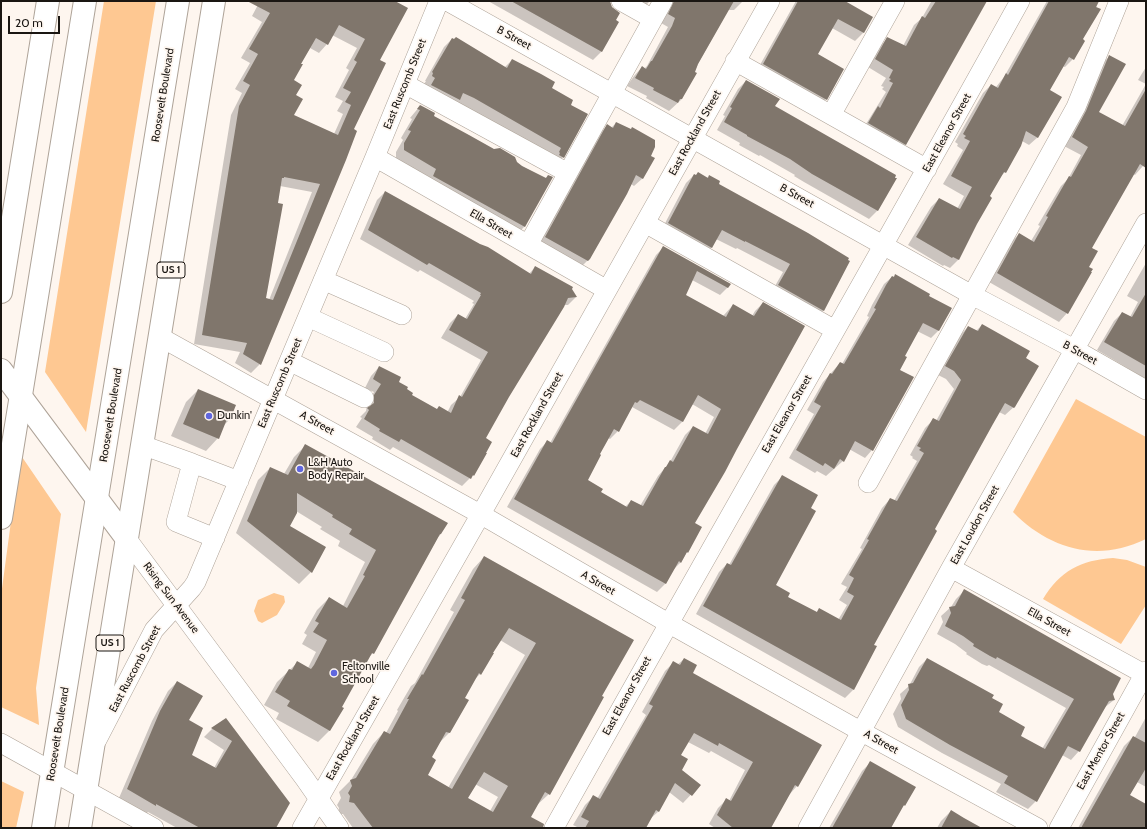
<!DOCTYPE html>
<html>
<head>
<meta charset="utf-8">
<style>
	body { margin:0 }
	#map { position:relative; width:1147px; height:829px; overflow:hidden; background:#fef6ef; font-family:Cabin,sans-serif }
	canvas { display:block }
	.frame { position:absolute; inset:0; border:2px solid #1a1612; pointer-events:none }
	.scale { position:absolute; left:8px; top:16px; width:52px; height:18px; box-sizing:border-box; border:2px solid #1a1612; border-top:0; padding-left:5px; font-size:12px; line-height:14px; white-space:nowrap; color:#1a1612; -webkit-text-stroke:3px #fef6ef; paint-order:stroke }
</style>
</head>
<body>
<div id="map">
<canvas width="1147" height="829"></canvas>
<div class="frame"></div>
<div class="scale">20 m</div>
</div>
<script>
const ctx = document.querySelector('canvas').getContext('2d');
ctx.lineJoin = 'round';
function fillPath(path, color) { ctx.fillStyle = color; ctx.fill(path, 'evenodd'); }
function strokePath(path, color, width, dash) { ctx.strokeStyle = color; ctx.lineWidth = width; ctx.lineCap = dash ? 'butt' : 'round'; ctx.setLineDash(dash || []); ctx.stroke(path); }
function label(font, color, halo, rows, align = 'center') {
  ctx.font = font + ' Cabin,sans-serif'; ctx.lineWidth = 3.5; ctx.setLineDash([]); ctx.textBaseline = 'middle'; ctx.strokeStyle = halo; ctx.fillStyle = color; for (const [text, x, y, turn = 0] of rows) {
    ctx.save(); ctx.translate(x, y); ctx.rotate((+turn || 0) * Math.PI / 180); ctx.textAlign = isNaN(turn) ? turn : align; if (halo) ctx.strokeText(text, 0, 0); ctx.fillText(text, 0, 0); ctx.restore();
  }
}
fillPath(new Path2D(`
	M104,1H156L86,432L45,372Z
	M1076,399L1146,437V539C1097,563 1049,549 1013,512Z
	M20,454L61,514L36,688L39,725L1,707V596Z
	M1113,558L1127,560L1146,567V605L1121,644L1043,599C1060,571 1081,560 1113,558Z
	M274,593L284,596L285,602L277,615L262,623L258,621L254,611L258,600Z
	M1,781L24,792L16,828H1Z`), '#fec892');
fillPath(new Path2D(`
	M260,1H393L379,60L260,364L251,373L235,363L240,352L194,344L231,115L242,93L235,89L250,63L241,58L262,22L252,16ZM332,35L357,48L346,68L349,70L335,97L343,101L337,111L343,114L334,134L292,115L295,96L292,80L300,64L310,48L319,53L327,44ZM280,186L312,192L269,300L265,299Z
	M488,1H596L618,22L601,52L593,60Z
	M631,1H650L640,11Z
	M662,1L742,2L734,10H728L698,64L682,99L669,111L646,98L647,96L627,86L634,76L642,67L644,69L647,66L668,27L661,23Z
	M796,1H845L844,2L872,17L863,33L855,41L832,28L816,55L826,99L818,107L756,72Z
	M929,1H986L906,144L898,152L861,132L886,92L882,89L884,87L881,86L886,78L868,67L880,46L888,38L903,46L914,25L922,18L931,2Z
	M1047,1H1099L1073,59L1065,67L1062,66L1049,91L1038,137L1029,145L1022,141L1005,172L1000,177L989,197L958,260L950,268L944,265L943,266L908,245L931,207L939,199L957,209L964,196L943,184L963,150L957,146L958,144L955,142L983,93L991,85L996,87L1004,77Z
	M452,39L504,68L512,60L550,88L569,105L587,114L563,157L555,166L554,156L424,84L426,81H425L444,47Z
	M1109,57L1098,113L1122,126L1146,84V161L1143,166L1135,175L1133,174L1091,248L1088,267L1067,313L1059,322L989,282L1010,243L1019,234L1031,241L1040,226L1038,225L1061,186L1068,179L1081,155L1064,146L1100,65Z
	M1146,67V84L1138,80Z
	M746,81L774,107L895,179L877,211L869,219L804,182L794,176L795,175L760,155L759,156L739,145L740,143L717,130L725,116L723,115L738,89Z
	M420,106L433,116L522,166L545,179L548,176L525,226L516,235L396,158V152L403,140L401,138L412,119L410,118Z
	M616,123L643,178L634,186L631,184L590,258L581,267L538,245L599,134L607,126L611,128Z
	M694,175L707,178L709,176L718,184L849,262L823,311L815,318L771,293L783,272L737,248L736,249L716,239L711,248L704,255L661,231L686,183Z
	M385,192L529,274L535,267L571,290L576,297L568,305H564L508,396L484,438L473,475L462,486L393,447L390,450L372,439L373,437L356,427L362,418L360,417L366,411L367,404L374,392L365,388L371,376L379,367L410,396L437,410L447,413L451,405L460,397L481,360L441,338L450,323L458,315L465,319L474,304L472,303L474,301L420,270L418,272L360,239L377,200Z
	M664,247L728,287L720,295L692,280L684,296L723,316L733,305L752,316L755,311L763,303L694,524L687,552L681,562L673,570L665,584L657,592L507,507L540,449L548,441L550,443L656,255ZM692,404L714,417L705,434L693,427L685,435L670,462L658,476L640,506L631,501L625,507L600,492L586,480L608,438L610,439L618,431L632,407L674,430L682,422Z
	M1146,263V379L1097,350L1114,321L1122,313L1130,317L1138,302L1127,296Z
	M895,276L927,296L951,309L938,331L931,338L917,331L903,356L872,450L865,458L849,449L843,461L826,476L817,471L815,473L789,458L814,414L807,410L823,382L840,363L842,364L869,317L867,316L872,305L884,284L892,277H893Z
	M982,325L1025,359L1015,406L1005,415L999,412L933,530L873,645L876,647L853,690L845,698L696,614L719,572L727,564L729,565L774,485L782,477L775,586L787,597L816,613L819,609L838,620L847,605L839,600L847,587L841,584L862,549L860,548L882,508L890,499L894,501L917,461L912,458L913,457L910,455L925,428L933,420L936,421L954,389L946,379L938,375L960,335L968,327L976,331Z
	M198,390L235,406L229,420L224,425L218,438L206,451L171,436L186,402Z
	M306,445L441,534L438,537L373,653L367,659L341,707L330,730L318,742L276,719L279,713L264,705L277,682L298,662L308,668L316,652L302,644L307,635L304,633L317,610L329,598L343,606L365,562L338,546L340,541L320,529L322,527L296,511L288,527L325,547L311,572L299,584L236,533L258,480L270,468L284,474L294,457Z
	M484,557L603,698L549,794L537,805L530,817V828H353L343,814H338L339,808L337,805L341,798L339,792L351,780L373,744L384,732L386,733L398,711L397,710L411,686L415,683L454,612L450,610L473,569ZM500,640L525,655L448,788L426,776L430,757L438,744L449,733L463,698L472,682L480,674ZM475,784L498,797L490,811L467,798Z
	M964,591L1112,694L1114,700L1104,708L1079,751L1071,760L1062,755L1036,801L1028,809L996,792L1001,784L942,753L898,727L893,714L901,699L900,694L909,686L919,667L927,659L991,698L998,713L1020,736L1042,749L1066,708L989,665L987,666L982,664L966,654L967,653L955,644L937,634L943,622L941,616L951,607L956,599Z
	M684,659L692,673L797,786L789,795L770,828H715L709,824L718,808L727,799L729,801L745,770L711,751L709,753L688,742L680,756L681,770L700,785L683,803L669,792L659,811L650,819L644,828H579L573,825L585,805L593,797L597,799L646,715L642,712L665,671L673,663L677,665Z
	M177,682L188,720L191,755L214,768L224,750L204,737L212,729L225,719L275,828H177L148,812L146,814L119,798L152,721L168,691Z
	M1146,717V787L1137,782L1129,796L1146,805V828H1078L1124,746L1133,737H1135Z
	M870,763L904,805L900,810L890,828H829L862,771Z
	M951,811L980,828H937L941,821Z`), '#0003');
fillPath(new Path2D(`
	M247,1H395L408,8L380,60L386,63L354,129L357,131L346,160L261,365L243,354L247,343L202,335L239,106L250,85L243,81L258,54L249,49L270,13ZM339,25L365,39L354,60L357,62L343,88L351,92L345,102L351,105L338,135L294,115L303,99L296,95L302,85L294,80L303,64H301L316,38L328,45ZM284,177L320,184L273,300L266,298L283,204L278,203L282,178H284Z
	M511,1H610L612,7L620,13L616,20L619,22L602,52Z
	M674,1H734L698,64L695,72L697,73L682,99H680L678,103L653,90L654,88L635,78L642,66L646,69L651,61H652L672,26L675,18L668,14Z
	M798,1H845L873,17L864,33L838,19L818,54L844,69L827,100L763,64Z
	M936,1H987L906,145L868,123L878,106L880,108L893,83L889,81L891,79L889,78L893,70L875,59L887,37L906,46L922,16L925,18Z
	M1049,1H1099L1096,7L1101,9L1083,39L1085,41L1074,60L1069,57L1050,90L1062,97L1038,138L1026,131L1021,146L1006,173L1004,172L990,196L992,198L977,224L959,260L953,257L952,258L916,237L939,198L960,209L972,187L951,176L970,141L964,138L966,136L963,134L991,84L998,88L1006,73L1008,75Z
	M456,37L507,68L512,59L541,74L555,82L552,88L573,100L571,105L588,114L564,158L559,155L560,153L559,152L561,148L474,98L463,93L460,100L431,85L435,78L432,76L433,73L432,72L452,38L454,39Z
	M1109,55L1126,64L1099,112L1125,126L1146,89V168L1140,164L1092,248L1098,251L1089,267L1093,269L1091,272H1092L1068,314L997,273L1019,233L1034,242L1048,217L1046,216L1069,176L1071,177L1088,147L1072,137L1086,111Z
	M746,80L780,99L775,106L896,175L895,178H897L878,211L812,174L790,159L747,136V135L724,122L732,108L730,107Z
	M420,105L435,113L434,116L469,135L494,149L500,148L515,157L517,162L522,166L546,178L548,175L553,177L525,227L433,176L436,169L404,150V143L411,131L408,130L420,110L417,109Z
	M616,122L631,129L632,127L655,140V147L651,156L655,158L643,179L636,175L627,194L590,259L588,261L545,237L607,124L613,128Z
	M698,172L708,178L709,175L720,181L719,184L808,233L849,258L848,260L850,261L824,311L778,285L790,264L745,241V242L722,230L712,248L668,223L694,174L696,175Z
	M385,191L480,244L488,247L531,274L535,266L573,287L572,289L577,297L568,298L564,307L509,397L486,438L492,442L486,453H487L474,476L473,475L471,479L401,439L399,442L379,431L380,429L364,419L369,410L367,408L374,403V395L381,384L373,379L379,366L401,377L399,382L408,387L407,389L413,393L412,395L437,409L439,406L451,413L459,395L462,397L488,352L449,330L458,314L467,319L481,295H480L481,293L429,263L427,265L368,230Z
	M663,246L731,284L728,288L697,271L686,295L726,317L733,304L754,316L763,302L805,326L737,449L725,472L695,523L702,527L688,553L687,552L681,563L679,561L666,584L514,499L547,440L552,443ZM698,395L721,409L708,434L693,426L673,462L670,460L666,467H665L643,506L631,500L627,507L601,492L603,489L588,480L601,455L600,454L614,429L619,432L635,402L637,403L640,400L683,422Z
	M895,274L930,294L929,296L952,308L939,331L923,323L905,356L907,357L900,370L914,377L873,451L855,441L844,462L840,459L834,469L825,463L823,466L796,450L821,406L814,402L830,373L832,374L840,362L844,364L876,309L874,308L886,285L892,276L894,277Z
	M1146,293V366L1104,342L1122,312L1132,317Z
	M982,324L1030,351L1026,358L1039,366L1015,407L1014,408L1005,403L993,424L935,529L937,531L874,645L877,646L854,690L703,606L727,563L731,565L782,475L818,495L811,508L816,511L776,585L790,593L788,597L817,612L819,608L841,620L854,596L847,592L854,578L849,575L869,540L867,539L890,498L897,501L924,453L919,450L921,448L917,446L933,418L939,421L961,380L954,371L945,366L968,326L978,331Z
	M198,389L236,405L230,420L227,419L219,439L183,424Z
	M305,444L448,523L441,534H440L374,654L372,653L342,707L344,708L330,731L287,706L290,701L275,692L289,669L292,670L297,661L311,669L314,665L327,640L313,632L319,623L315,621L329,597L347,608L365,576L363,575L376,550L349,534L352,529L332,517L333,515L297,493V513L290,526L326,547L312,573L247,521L270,467L288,475Z
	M484,556L634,640L602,696L604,697L550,795L545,792L531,817L544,824L543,828H373L354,803L349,802L350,796L348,793L352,786L350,780L356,778L384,731L390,734L409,699H407L422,674L423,675L465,600L461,598ZM509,628L536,643L452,789L428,775L436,760L432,757L446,732L450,733L469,700L465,698L479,673L481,675L494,653H493ZM484,772L508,786L493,812L468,798Z
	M964,589L1121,678L1113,694L1115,700L1109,701L1080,752L1068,746L1037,802L1004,783L1008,776L950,745L906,719L901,705L909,690L908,684L913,683L927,658L994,695L992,698L1003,704L999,712L1025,727L1021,736L1045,749L1074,699L997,657L996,659L990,656L973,646L974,644L963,636L945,626L951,613L949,607L955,606Z
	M684,658L697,665L693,673L822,745L798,787L795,785L771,828H733L717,815L726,798L731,801L753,762L719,743L718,746L694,733L681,755L688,759L682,770L701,785L692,796L675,783L659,812L656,810L646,828H585L589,821L581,817L593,795L600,799L653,706L649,704L673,661L680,665Z
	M177,681L203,696L189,720L203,728L192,755L216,768L232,741L211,728L226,718L290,803L276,828H200L156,804V806L127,789L160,711Z
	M1133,736L1146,743V768L1130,795L1146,804V828H1081Z
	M870,761L916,787L909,799L905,806L904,805L891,828H832Z
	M951,810L964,818L982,828H941Z`), '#80766c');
const minor = new Path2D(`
	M447,1L972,295L1074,349L1146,390
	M621,1L653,19
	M735,61L927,169
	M405,84L568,173
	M831,115L895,1
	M375,157L607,290
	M645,223L835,330
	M528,245L663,1
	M323,280L402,315
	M308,317L384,352
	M160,337L480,514L668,623L862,732L1038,828
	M289,361L364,398
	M142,445L192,463
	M868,483L1076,107L1119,1
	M215,538L176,522L192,463L239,481
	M127,539L305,779L339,828
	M951,568L1144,674
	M97,740L154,630L192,588L196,582L375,157L439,1
	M1,743L154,828
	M302,828L490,498L770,1
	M554,828C708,552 867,278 1020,1
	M808,828L951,568L1146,223
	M1059,828L1146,671`);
const major = new Path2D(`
	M1,370L127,539`);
const highway = new Path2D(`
	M1,292L48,1
	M1,518L85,1
	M43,828L178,1
	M80,828L214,1`);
strokePath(minor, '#aea398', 20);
strokePath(major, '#aea398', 24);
strokePath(highway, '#aea398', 24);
strokePath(minor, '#fff', 19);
strokePath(major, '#fff', 22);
strokePath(highway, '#fff', 22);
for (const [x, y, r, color] of [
	[209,416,4,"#5f66de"],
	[300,469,4,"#5f66de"],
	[334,673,4,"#5f66de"]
]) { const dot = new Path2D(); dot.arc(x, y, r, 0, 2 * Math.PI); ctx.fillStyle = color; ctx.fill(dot); strokePath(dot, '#fef6ef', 1.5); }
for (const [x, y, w] of [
	[171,270,28],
	[110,643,28]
]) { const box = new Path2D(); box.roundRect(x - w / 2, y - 8, w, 16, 3); ctx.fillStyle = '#fef6ef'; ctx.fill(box); strokePath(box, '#1a1612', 1); }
label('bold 10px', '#1a1612', null, [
	["US 1",171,270],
	["US 1",110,643]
]);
label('11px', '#1a1612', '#fef6ef', [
	["B Street",514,38,29],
	["East Ruscomb Street",405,84,-68],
	["Roosevelt Boulevard",163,95,-81],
	["East Rockland Street",695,133,-61],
	["East Eleanor Street",947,133,-61],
	["B Street",797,196,29],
	["Ella Street",491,224,30],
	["B Street",1080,353,29],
	["East Ruscomb Street",280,383,-67],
	["East Eleanor Street",787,414,-60],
	["Roosevelt Boulevard",111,415,-81],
	["East Rockland Street",537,415,-61],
	["A Street",317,423,29],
	["East Loudon Street",975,525,-61],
	["A Street",598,583,30],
	["Rising Sun Avenue",171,598,53],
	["Ella Street",1049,622,29],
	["East Ruscomb Street",135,669,-62],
	["East Eleanor Street",627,696,-61],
	["Roosevelt Boulevard",58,734,-81],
	["East Rockland Street",353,738,-60],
	["A Street",881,742,29],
	["East Mentor Street",1101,751,-61]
]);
label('11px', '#1a1612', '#fef6ef', [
	["Dunkin'",217,416],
	["L&H Auto",308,463],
	["Body Repair",308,476],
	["Feltonville",342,667],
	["School",342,680]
], 'left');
</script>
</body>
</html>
